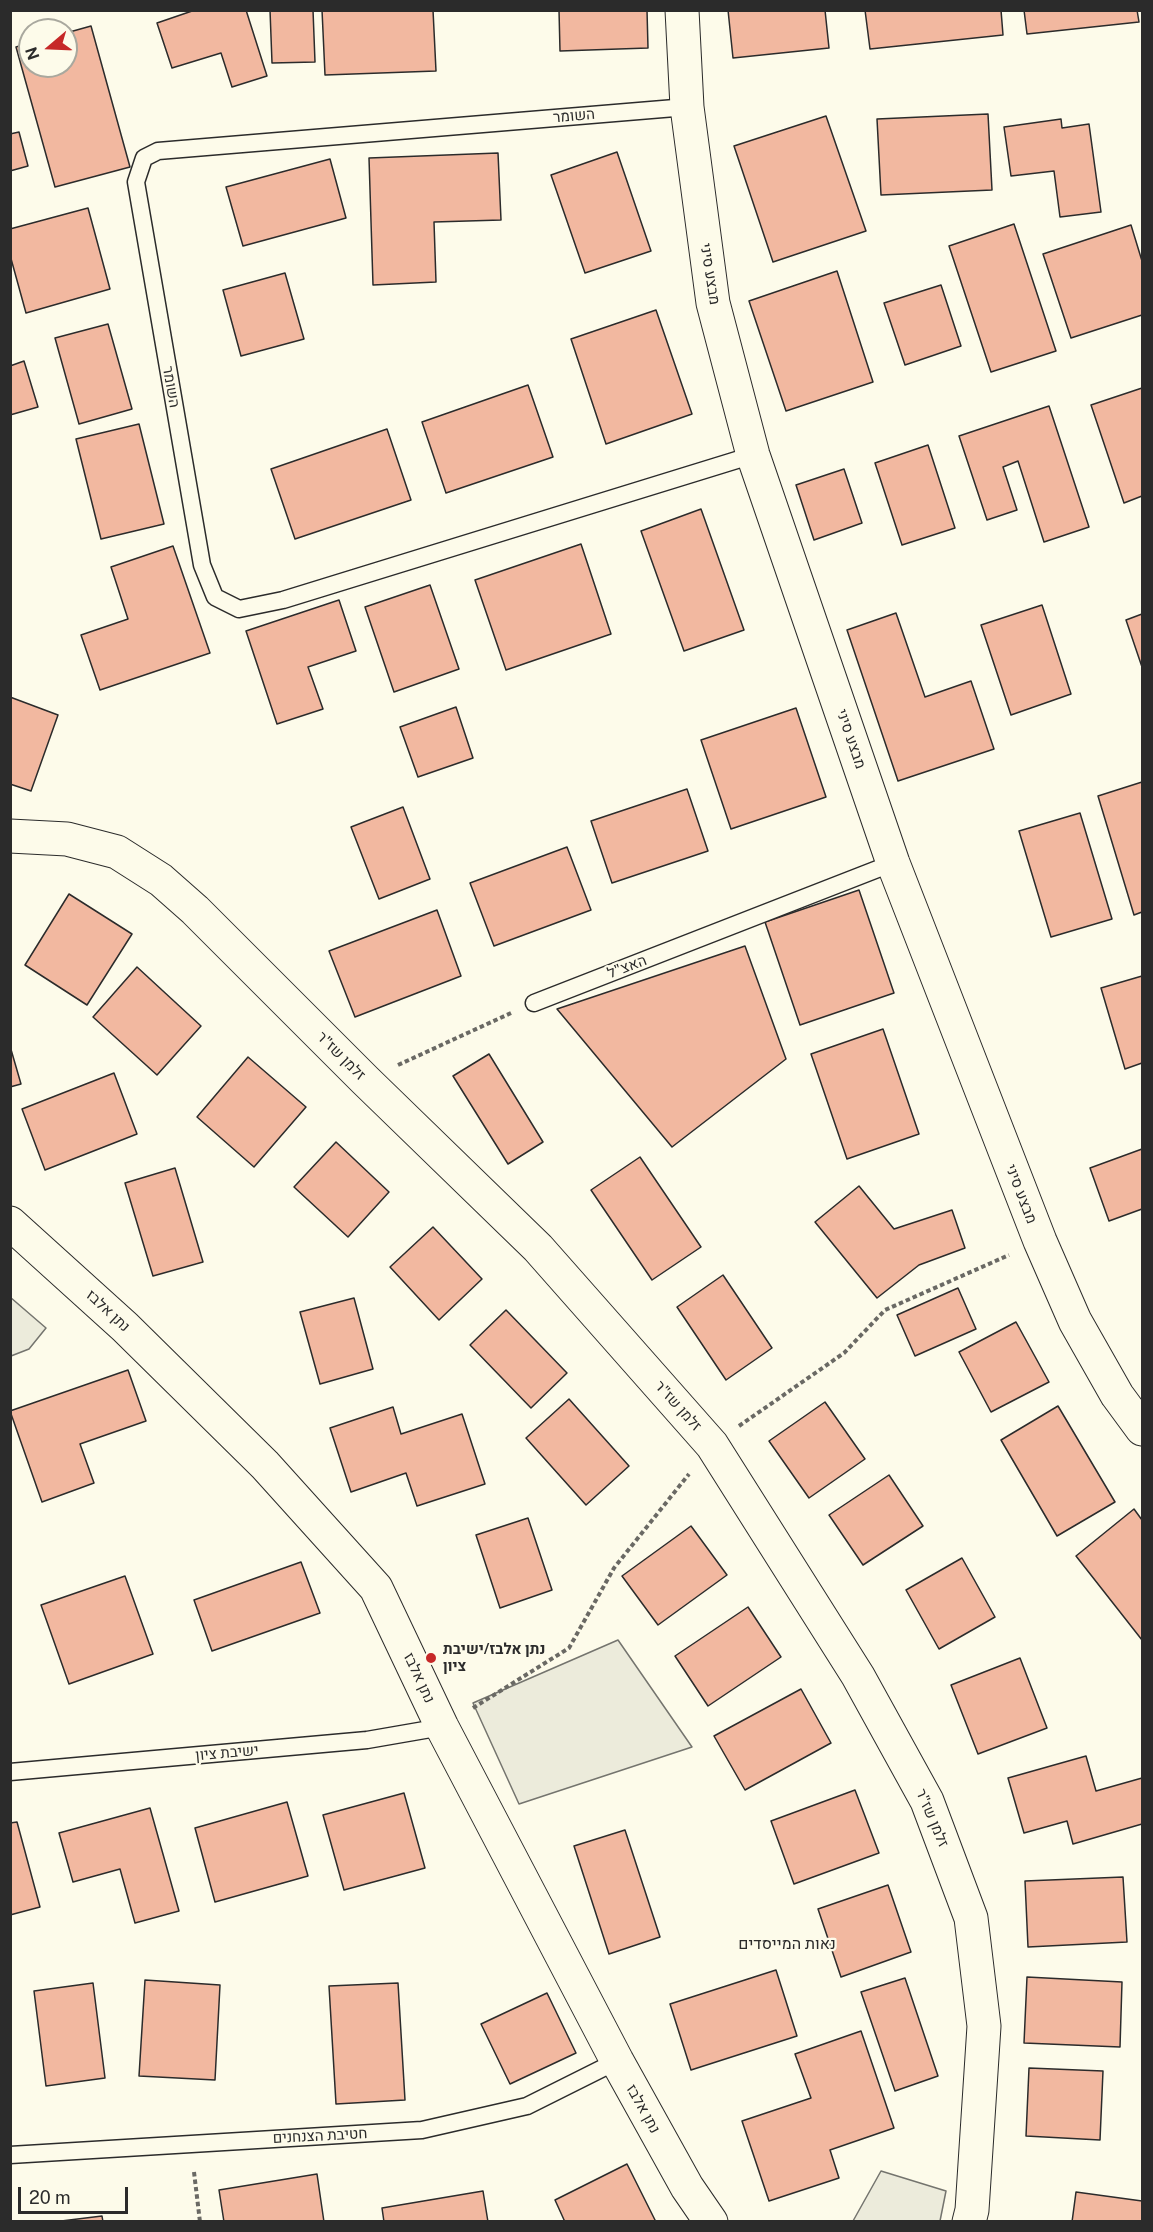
<!DOCTYPE html>
<html>
<head>
<meta charset="utf-8">
<style>
	body { margin:0 }
	#map { position:relative; width:1153px; height:2232px; overflow:hidden; background:#fdfbea; font-family:"Public Sans",sans-serif }
	canvas { display:block }
	.frame { position:absolute; inset:0; border:12px solid #2b2b2b; pointer-events:none }
	.north { position:absolute; left:18px; top:18px; width:60px; height:60px; box-sizing:border-box; background:#fdfbea; border:2px solid #a9a89e; border-radius:50%; rotate:251deg; font-size:16px; font-weight:700; line-height:24px; text-align:center; color:#2b2b2b }
	.north::after { content:''; display:block; margin:auto; width:21px; height:27px; background:#c62828; clip-path:polygon(50% 0,100% 100%,50% 72%,0 100%) }
	.scale { position:absolute; left:18px; top:2187px; width:110px; height:27px; box-sizing:border-box; border:3px solid #2b2b2b; border-top:0; padding-left:8px; font-size:18px; line-height:21px; white-space:nowrap; color:#2b2b2b; -webkit-text-stroke:4px #fdfbea; paint-order:stroke }
</style>
</head>
<body>
<div id="map">
<canvas width="1153" height="2232"></canvas>
<div class="frame"></div>
<div class="north">N</div>
<div class="scale">20 m</div>
</div>
<script>
const ctx = document.querySelector('canvas').getContext('2d');
ctx.lineJoin = 'round';
function fillPath(path, color) { ctx.fillStyle = color; ctx.fill(path, 'evenodd'); }
function strokePath(path, color, width, dash) { ctx.strokeStyle = color; ctx.lineWidth = width; ctx.lineCap = dash ? 'butt' : 'round'; ctx.setLineDash(dash || []); ctx.stroke(path); }
function label(font, color, halo, rows, align = 'center') {
  ctx.font = font + ' "Public Sans",Heebo,sans-serif'; ctx.lineWidth = 4.5; ctx.setLineDash([]); ctx.textBaseline = 'middle'; ctx.strokeStyle = halo; ctx.fillStyle = color; for (const [text, x, y, turn = 0] of rows) {
    ctx.save(); ctx.translate(x, y); ctx.rotate((+turn || 0) * Math.PI / 180); ctx.textAlign = isNaN(turn) ? turn : align; if (halo) ctx.strokeText(text, 0, 0); ctx.fillText(text, 0, 0); ctx.restore();
  }
}
const green = new Path2D(`
	M10,1297L46,1328L29,1349L11,1356Z
	M618,1640L692,1747L519,1804L473,1703Z
	M881,2171L946,2191L940,2221H853Z`);
fillPath(green, '#ecebdb');
strokePath(green, '#74746e', 1.5);
const building = new Path2D(`
	M195,10H246L267,76L232,87L221,53L172,68L157,23Z
	M270,10H313L315,62L272,63Z
	M322,10H433L436,71L325,75Z
	M559,10H647L648,48L560,51Z
	M728,10H825L829,48L733,58Z
	M865,10H1001L1003,35L870,49Z
	M1024,10H1137L1139,22L1027,34Z
	M91,26L130,167L55,187L16,47L30,43V66H66V33Z
	M988,114L992,190L881,195L877,119Z
	M826,116L866,231L773,262L734,146Z
	M1061,119L1062,128L1089,124L1101,212L1060,217L1054,171L1011,176L1004,127Z
	M19,132L28,166L10,171V134Z
	M617,152L651,251L585,273L551,175Z
	M498,153L501,220L434,222L436,282L373,285L369,158Z
	M330,159L346,218L243,246L226,187Z
	M88,208L110,289L26,313L10,255V229Z
	M1014,224L1056,351L991,372L949,246Z
	M1131,225L1142,261V315L1071,338L1043,254Z
	M837,271L873,382L786,411L749,301Z
	M285,273L304,339L241,356L223,290Z
	M941,285L961,346L905,365L884,303Z
	M656,310L692,414L606,444L571,339Z
	M108,324L132,409L79,424L55,338Z
	M24,361L38,407L10,415V366Z
	M528,385L553,457L446,493L422,422Z
	M1142,388V496L1124,503L1091,405Z
	M1049,406L1089,527L1044,542L1018,461L1003,467L1017,510L987,520L959,436Z
	M139,424L164,524L101,539L76,439Z
	M387,429L411,500L295,539L271,469Z
	M928,445L955,528L902,545L875,463Z
	M844,469L862,523L814,540L796,485Z
	M701,509L744,630L684,651L641,531Z
	M581,544L611,634L506,670L475,580Z
	M173,546L210,653L100,690L81,635L128,619L111,567Z
	M430,585L459,669L394,692L365,607Z
	M339,600L356,651L308,667L323,709L277,724L246,631Z
	M1042,605L1071,694L1011,715L981,625Z
	M896,613L925,697L971,681L994,749L898,781L847,630Z
	M1142,614V667L1126,620Z
	M10,697L58,715L31,791L10,784Z
	M456,707L473,758L418,777L400,727Z
	M796,708L826,797L731,829L701,740Z
	M1142,782V912L1134,915L1098,796Z
	M687,789L708,851L612,883L591,821Z
	M403,807L430,879L379,899L351,827Z
	M1080,813L1112,919L1051,937L1019,831Z
	M567,847L591,910L494,946L470,883Z
	M859,890L894,993L800,1025L765,922Z
	M69,894L132,934L87,1005L25,965Z
	M437,910L461,976L355,1017L329,951Z
	M745,946L786,1059L672,1147L557,1009Z
	M137,967L201,1026L157,1075L93,1017Z
	M1142,976V1063L1125,1069L1101,988Z
	M883,1029L919,1134L847,1159L811,1054Z
	M10,1046L21,1084L10,1087Z
	M489,1054L543,1142L508,1164L453,1076Z
	M248,1057L306,1107L254,1167L197,1117Z
	M114,1073L137,1134L45,1170L22,1109Z
	M336,1142L389,1192L348,1237L294,1187Z
	M1142,1149V1209L1109,1221L1090,1168Z
	M640,1157L701,1247L652,1280L591,1190Z
	M175,1168L203,1262L153,1276L125,1183Z
	M859,1186L894,1229L952,1210L965,1248L919,1265L877,1298L815,1222Z
	M433,1227L482,1279L439,1320L390,1267Z
	M723,1275L772,1348L726,1380L677,1307Z
	M958,1288L976,1329L915,1356L897,1315Z
	M354,1298L373,1369L320,1384L300,1312Z
	M506,1310L567,1373L531,1408L470,1345Z
	M1016,1322L1049,1382L991,1412L959,1352Z
	M128,1370L146,1421L80,1444L94,1483L42,1502L10,1411Z
	M569,1399L629,1466L586,1505L526,1438Z
	M825,1402L865,1459L809,1498L769,1441Z
	M1058,1406L1115,1502L1057,1536L1001,1440Z
	M393,1407L401,1434L462,1414L485,1484L417,1506L406,1473L351,1492L330,1428Z
	M889,1475L923,1526L863,1565L829,1515Z
	M1134,1509L1142,1520V1640L1076,1556Z
	M528,1518L552,1590L500,1608L476,1535Z
	M691,1526L727,1575L658,1625L622,1576Z
	M962,1558L995,1617L939,1649L906,1590Z
	M301,1562L320,1613L212,1651L194,1600Z
	M125,1576L153,1654L69,1684L41,1605Z
	M748,1607L781,1657L708,1706L675,1656Z
	M1020,1658L1047,1728L978,1754L951,1685Z
	M801,1689L831,1743L745,1790L714,1736Z
	M1086,1756L1096,1791L1142,1778V1824L1073,1844L1067,1821L1024,1833L1008,1778Z
	M855,1790L879,1853L794,1884L771,1821Z
	M404,1793L425,1868L344,1890L323,1815Z
	M287,1802L308,1876L215,1902L195,1828Z
	M150,1808L179,1911L135,1923L120,1869L73,1882L59,1833Z
	M17,1822L40,1907L10,1915V1823Z
	M625,1830L660,1937L609,1954L574,1846Z
	M1123,1877L1127,1942L1028,1947L1025,1881Z
	M888,1885L911,1952L841,1977L818,1909Z
	M776,1970L797,2036L691,2070L670,2004Z
	M1027,1977L1122,1982L1120,2047L1024,2043Z
	M905,1978L938,2076L895,2091L861,1992Z
	M145,1980L220,1985L215,2080L139,2076Z
	M93,1983L105,2078L46,2086L34,1991Z
	M398,1983L405,2100L336,2104L329,1986Z
	M547,1993L576,2053L510,2084L481,2024Z
	M861,2031L894,2128L830,2150L839,2178L769,2201L742,2121L811,2098L795,2054Z
	M1029,2068L1103,2071L1100,2140L1026,2136Z
	M627,2164L656,2222H565L555,2200Z
	M317,2174L324,2222H224L219,2190Z
	M483,2191L488,2222H384L382,2208Z
	M1076,2192L1142,2201V2222H1072Z
	M102,2216L103,2222H53Z`);
fillPath(building, '#f2b8a0');
strokePath(building, '#2b2b2b', 1.5);
const lane = new Path2D(`
	M687,107L158,151L144,158L136,182L202,565L215,597L239,609L283,600L753,455
	M534,1003L893,863
	M10,1772L367,1740L442,1727
	M10,2155L422,2130L527,2106L617,2061`);
const street = new Path2D(`
	M682,10L687,107L713,303L753,455L893,863L1040,1241L1075,1321L1117,1395L1142,1429
	M10,836L67,839L117,852L161,880L195,910L365,1080L538,1248L712,1445L858,1676L927,1801L971,1918L984,2026L972,2210L969,2222
	M10,1223L125,1327L265,1465L376,1588L442,1727L617,2061L687,2187L711,2222`);
strokePath(lane, '#2b2b2b', 19);
strokePath(street, '#2b2b2b', 35);
strokePath(new Path2D(`
	M398,1065L511,1013
	M739,1426L844,1353L885,1310L1009,1255
	M473,1708L569,1648L614,1568L689,1474
	M194,2172L200,2222`), '#6a6964', 4, [4.5, 3]);
strokePath(lane, '#fdfbea', 16);
strokePath(street, '#fdfbea', 33);
for (const [x, y, r, color] of [
	[431,1658,6,"#c62828"]
]) { const dot = new Path2D(); dot.arc(x, y, r, 0, 2 * Math.PI); ctx.fillStyle = color; ctx.fill(dot); strokePath(dot, '#fdfbea', 2); }
label('15px', '#2b2b2b', '#fdfbea', [
	["השומר",574,116,-5],
	["מבצע סיני",710,274,81],
	["השומר",171,387,80],
	["מבצע סיני",851,739,71],
	["האצ\"ל",627,967,-21],
	["זלמן שז\"ר",341,1056,45],
	["מבצע סיני",1021,1194,69],
	["נתן אלבז",108,1311,43],
	["זלמן שז\"ר",678,1406,48],
	["נתן אלבז",419,1678,65],
	["ישיבת ציון",227,1753,-5],
	["זלמן שז\"ר",932,1818,67],
	["נתן אלבז",643,2109,61],
	["חטיבת הצנחנים",320,2136,-3]
]);
label('bold 15px', '#2b2b2b', '#fdfbea', [
	["נתן אלבז/ישיבת",443,1649],
	["ציון",443,1666]
], 'left');
label('16px', '#2b2b2b', '#fdfbea', [
	["נאות המייסדים",787,1944]
]);
</script>
</body>
</html>
